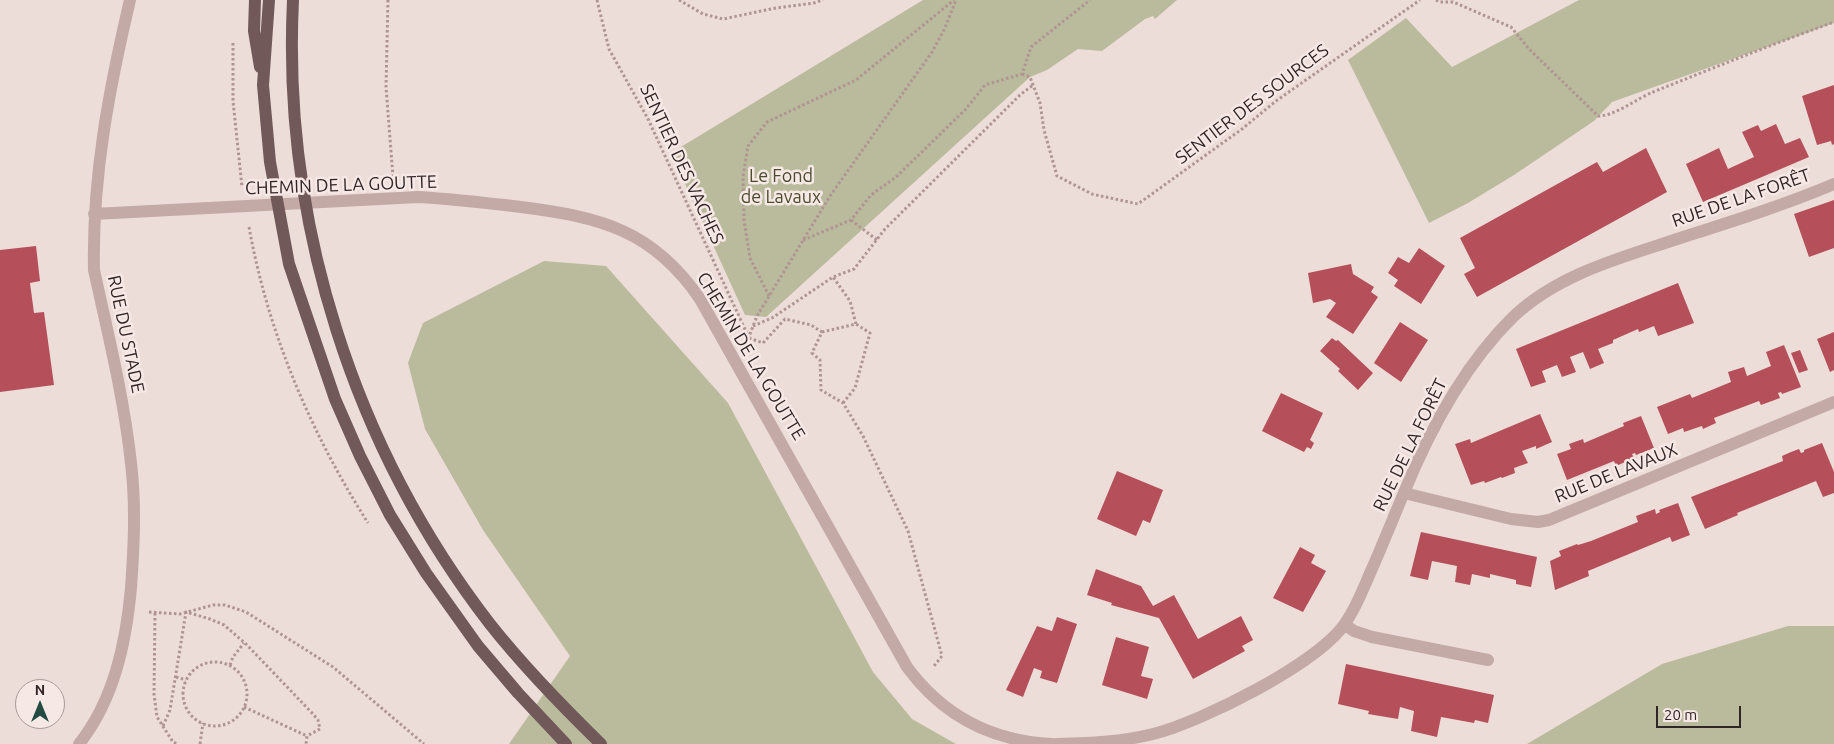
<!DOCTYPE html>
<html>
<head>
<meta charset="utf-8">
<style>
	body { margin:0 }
	#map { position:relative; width:1834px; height:744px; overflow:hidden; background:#edddd9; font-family:Ubuntu,sans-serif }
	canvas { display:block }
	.north { position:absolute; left:15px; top:679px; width:50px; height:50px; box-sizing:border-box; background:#f6e8e5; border:1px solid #a79a99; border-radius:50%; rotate:0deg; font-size:14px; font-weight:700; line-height:20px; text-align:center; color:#312627 }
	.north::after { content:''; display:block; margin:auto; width:18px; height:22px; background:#224c41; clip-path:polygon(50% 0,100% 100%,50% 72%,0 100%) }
	.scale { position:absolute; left:1656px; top:706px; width:85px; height:22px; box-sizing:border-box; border:2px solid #312627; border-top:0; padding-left:6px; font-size:15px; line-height:18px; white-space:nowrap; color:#312627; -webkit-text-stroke:4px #f6e8e5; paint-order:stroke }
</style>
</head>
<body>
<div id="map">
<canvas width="1834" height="744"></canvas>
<div class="north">N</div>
<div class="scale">20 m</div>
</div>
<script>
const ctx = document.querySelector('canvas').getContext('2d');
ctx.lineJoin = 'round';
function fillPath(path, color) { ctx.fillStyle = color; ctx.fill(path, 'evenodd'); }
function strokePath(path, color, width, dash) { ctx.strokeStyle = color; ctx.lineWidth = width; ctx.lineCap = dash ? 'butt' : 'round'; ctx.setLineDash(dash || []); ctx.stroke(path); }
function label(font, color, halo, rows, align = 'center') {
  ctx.font = font + ' Ubuntu,sans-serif'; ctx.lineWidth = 5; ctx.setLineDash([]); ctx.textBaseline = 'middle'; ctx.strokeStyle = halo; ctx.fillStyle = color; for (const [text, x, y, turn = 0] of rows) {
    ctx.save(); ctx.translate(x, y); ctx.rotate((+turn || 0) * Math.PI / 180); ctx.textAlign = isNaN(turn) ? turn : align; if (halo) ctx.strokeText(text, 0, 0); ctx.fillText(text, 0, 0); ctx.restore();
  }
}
fillPath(new Path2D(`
	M923,0H1177L1155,19L1153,16L1145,19L1102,51L1078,49L1047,70L1030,77L766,317L745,315L671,153Z
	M1579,0H1834V23L1612,102L1594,121L1514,175L1468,203L1429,223L1348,60L1406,18L1452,67Z
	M544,261L606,266L728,403L873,672L912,719L956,744H509L570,656L483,530L425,429L408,363L423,323Z
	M1788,626H1834V744H1527L1662,664Z`), '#baba9c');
fillPath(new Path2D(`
	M1834,85V144L1832,145L1831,141L1817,145L1802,96Z
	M1776,124L1785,144L1800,138L1809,157L1703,202L1686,164L1719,148L1728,169L1754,157L1742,132L1758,125L1761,131Z
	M1646,148L1667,192L1477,297L1464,274L1475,268L1460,238L1597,162L1603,172Z
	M1834,200V248L1809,257L1794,214Z
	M36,246L40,281L30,283L34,313L44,312L54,385L0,392V250Z
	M1419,248L1445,266L1421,304L1394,286L1398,280L1388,273L1398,257L1409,263Z
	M1351,264L1353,274L1374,287L1371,292L1378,297L1353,334L1326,317L1336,303L1330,299L1313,303L1308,273Z
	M1678,283L1694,323L1658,336L1654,326L1639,332L1638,329L1613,340V343L1598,349L1604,363L1590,369L1583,352L1570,357L1576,372L1562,377L1557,365L1542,371L1546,382L1531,387L1516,349Z
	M1400,322L1428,340L1401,382L1374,363Z
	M1834,332V370L1830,372L1817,339Z
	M1332,338L1336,341L1338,340L1373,373L1358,390L1338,371L1340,369L1320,351Z
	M1784,345L1801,387L1782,394L1781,392L1778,393L1780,398L1761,405L1759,401L1714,418L1716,423L1703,429L1702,426L1684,432L1683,428L1668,434L1657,407L1690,394L1692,398L1731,382L1728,372L1744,367L1747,376L1771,366L1766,352Z
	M1800,350L1808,370L1799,373L1791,353Z
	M1281,393L1323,413L1310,440L1314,443L1311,449L1307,447L1304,452L1262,431Z
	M1540,414L1552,442L1536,449V446L1522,451L1528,463L1514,468L1515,473L1502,478L1501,477L1485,483L1484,481L1471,485L1455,444L1470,439L1471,443Z
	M1641,416L1654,448L1636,455L1635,453L1632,454L1634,458L1616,466L1614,461L1567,480L1557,454L1571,449L1569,444L1583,439L1584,443L1624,426L1623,423Z
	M1822,443L1834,472V493L1823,497L1816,481L1737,513L1738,515L1705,529L1691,497L1783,461L1782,456L1791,452L1799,449L1801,453L1804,452V450Z
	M1117,471L1163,490L1150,523L1143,520L1136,536L1097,519Z
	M1678,503L1690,535L1672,542L1670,537L1588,571L1589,576L1555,590L1550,561L1561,556L1559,551L1577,544L1578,545L1591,541L1638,522L1636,516L1655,509L1656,514L1660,512L1659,510Z
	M1421,532L1537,557L1531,587L1516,584V580L1490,574V578L1472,574L1470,585L1455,582L1457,566L1432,561L1428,580L1410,576Z
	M1300,547L1315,555L1311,563L1326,571L1303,612L1273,598Z
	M1096,569L1141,586L1153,606L1174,595L1198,639L1241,616L1253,640L1242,646L1245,651L1193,679L1159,618L1111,605L1112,603L1087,595Z
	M1057,617L1077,624L1057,683L1040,678L1042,671L1034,668L1023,697L1006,690L1037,626L1052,631Z
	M1116,637L1149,647L1141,676L1153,679L1147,699L1102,685Z
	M1346,664L1494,695L1488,723L1475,720L1474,723L1441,717L1437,737L1411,731L1414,711L1400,707L1398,719L1368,714L1369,711L1338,704Z`), '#b54f59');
strokePath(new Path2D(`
	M388,0L386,87L393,177
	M597,0L609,49L648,119L749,338
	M679,0L703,14L723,19L776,8L814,3L823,0
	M1436,0L1440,2H1453L1511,27L1529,49L1598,116C1615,116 1636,99 1653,92C1713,68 1773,44 1834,22
	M233,43V101L242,187
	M1022,74L1030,77L1040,103L1044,130L1057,176L1092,194L1138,204L1242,129L1276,101L1420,0
	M851,220L877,240
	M249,227C268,333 311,433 368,523
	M803,240L851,220L871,195L896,177L965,110L985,85L1022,74L1031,47L1090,0
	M769,296L750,258L744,220L743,177L748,146L767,122L856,80L954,0
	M753,326L772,318L833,277L854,269L885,229L1020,95L1033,85
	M822,332L856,324L850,301L833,277
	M749,338L763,343L785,319L811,325L822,332L812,353L820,360L821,390L843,403L863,436L908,531L942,656L934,666
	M748,339L757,316L830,196L932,52L944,30L956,0
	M843,403L855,388L870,333L856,324
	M149,612L180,614L213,605H225L246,612L333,667L424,744
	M155,613L154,694L157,717L173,742L178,744
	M183 694a32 32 0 1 1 64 0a32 32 0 1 1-64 0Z
	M230,665L233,657L244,643
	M176,677L186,680
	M244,707L307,736
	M163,726L170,710L186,612L210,619L224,625L246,644L313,714L318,720L320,729L307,736L306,744
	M200,744L203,723`), '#af9492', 3, [2.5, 2.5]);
strokePath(new Path2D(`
	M94,214L418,197C453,199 487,203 521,207C600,217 653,230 700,299L907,667C943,716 992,741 1052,744
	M1404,493L1511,519L1538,522L1549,520L1834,402
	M1345,625L1354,631L1372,637L1488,660
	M79,744C114,700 126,643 131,588C134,546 136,505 131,463C124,398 108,334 94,270C92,178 109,89 130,0
	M1056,744C1088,743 1121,742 1153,734C1201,722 1320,663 1346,622C1357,606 1363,589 1371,571C1382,546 1392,521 1403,495C1429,431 1463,366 1513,317C1557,275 1617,259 1674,240C1727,223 1782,206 1834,184`), '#c3aaa7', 12);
strokePath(new Path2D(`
	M255,0L254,31L260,67
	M269,0L263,85L270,162L289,264L335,399L360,456L390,515L426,573L478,646L518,693L566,744
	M293,0C282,223 354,448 490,624C524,667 562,706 601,744`), '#715959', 12);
label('18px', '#312627', '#f6e8e5', [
	["SENTIER DES SOURCES",1252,104,-37],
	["SENTIER DES VACHES",682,164,65],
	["CHEMIN DE LA GOUTTE",341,185,-2],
	["RUE DE LA FORÊT",1741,198,-19],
	["RUE DU STADE",126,334,78],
	["CHEMIN DE LA GOUTTE",751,356,59],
	["RUE DE LA FORÊT",1410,445,-64],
	["RUE DE LAVAUX",1616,473,-22]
]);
label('18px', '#4b4c2e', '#f6e8e5', [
	["Le Fond",781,176],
	["de Lavaux",781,197]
]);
</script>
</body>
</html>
